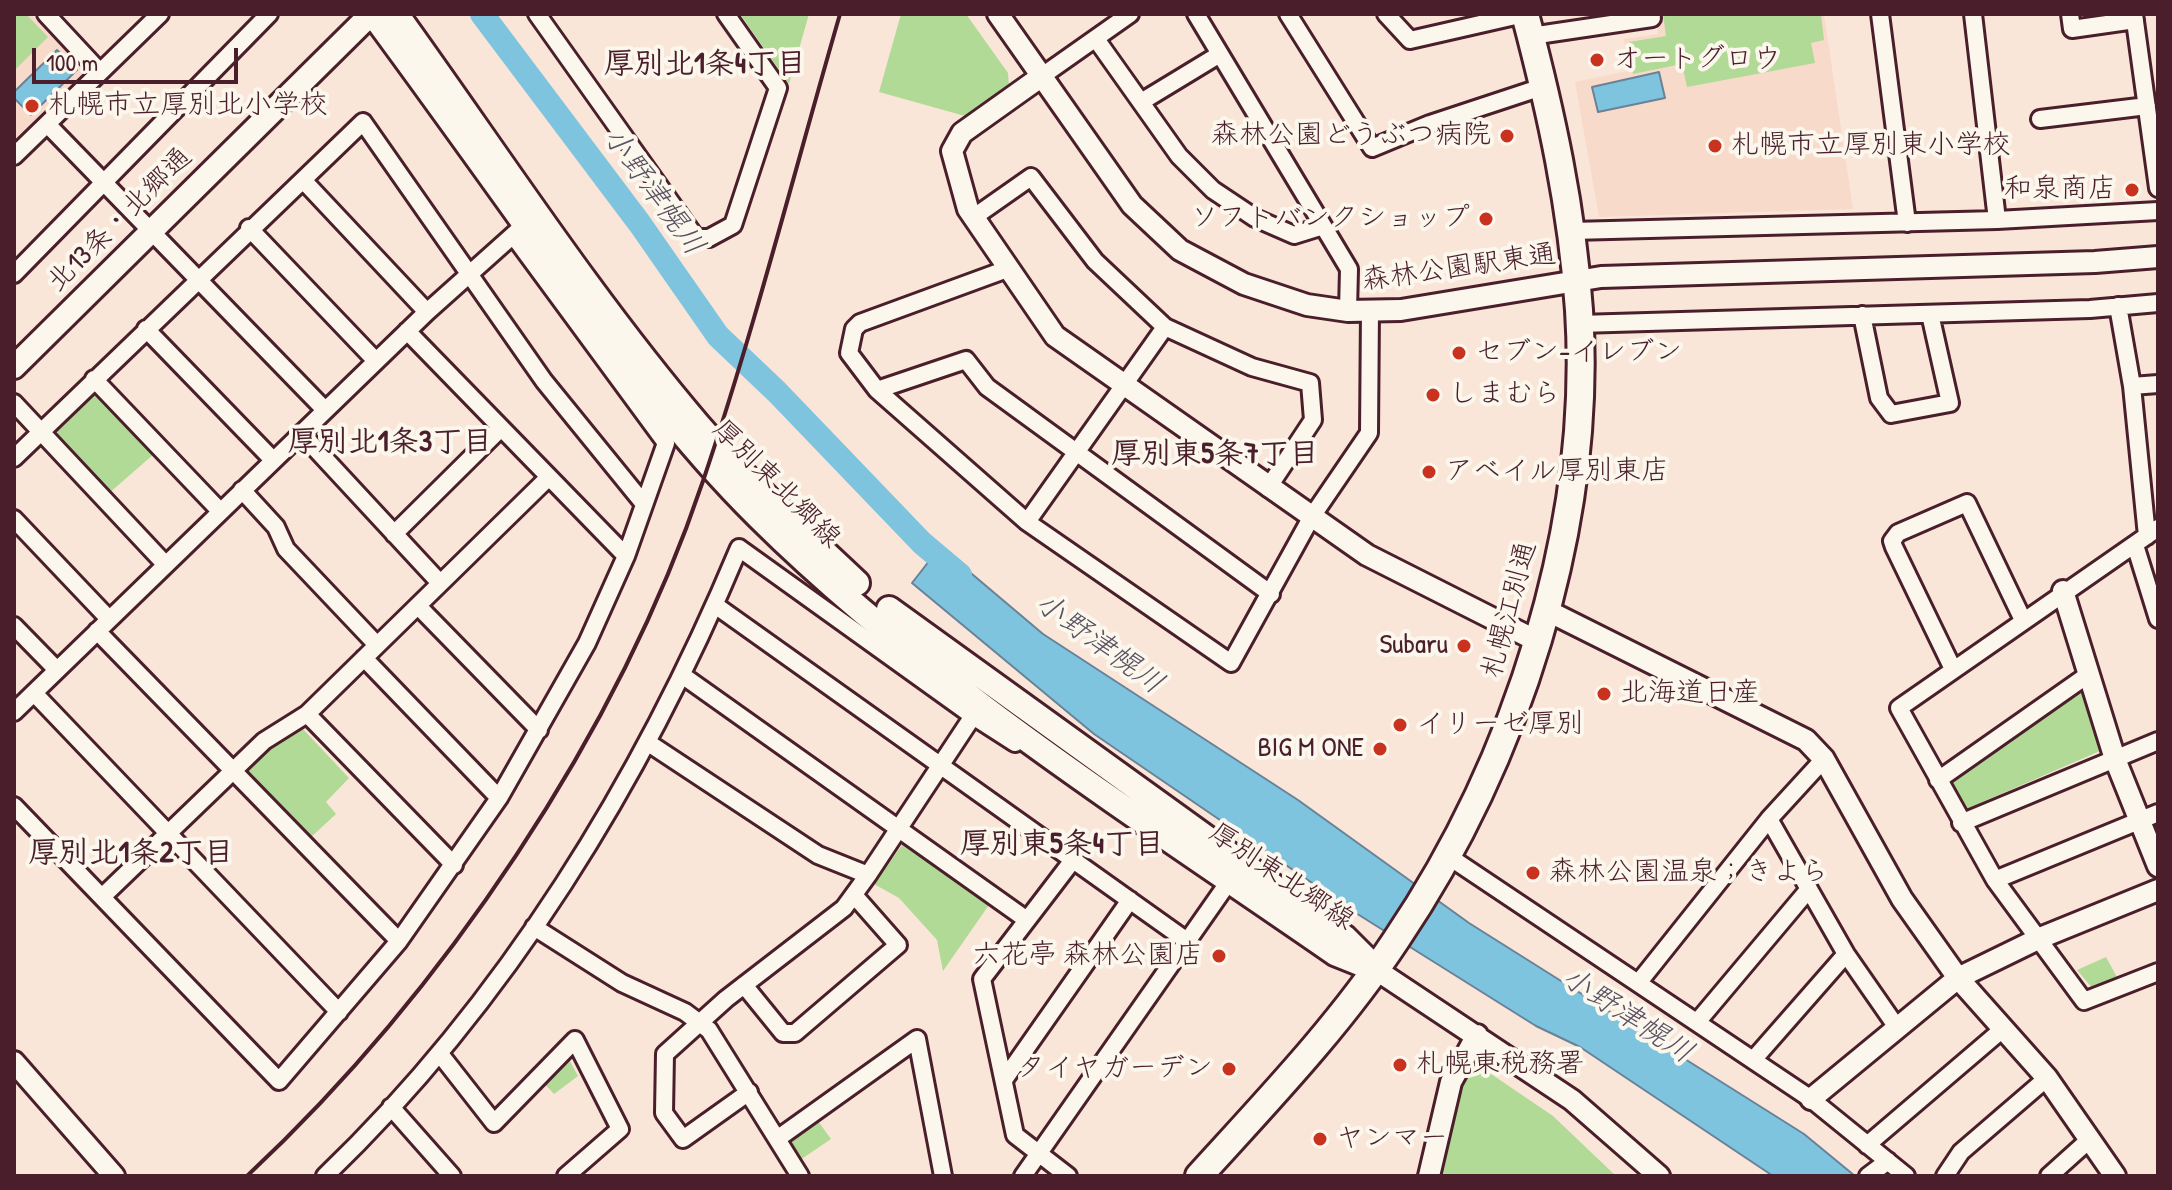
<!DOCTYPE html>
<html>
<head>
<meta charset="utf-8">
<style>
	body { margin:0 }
	#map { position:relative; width:2172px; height:1190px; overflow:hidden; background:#f9e6d8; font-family:"Patrick Hand",sans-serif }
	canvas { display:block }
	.frame { position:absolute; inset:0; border:16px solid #4a1f2b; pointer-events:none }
	.scale { position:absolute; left:32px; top:48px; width:206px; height:36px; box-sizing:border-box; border:4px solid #4a1f2b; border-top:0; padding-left:10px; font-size:24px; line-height:28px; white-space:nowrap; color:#4a1f2b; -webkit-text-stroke:6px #fbf7ec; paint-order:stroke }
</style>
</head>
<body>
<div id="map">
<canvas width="2172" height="1190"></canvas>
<div class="frame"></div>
<div class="scale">100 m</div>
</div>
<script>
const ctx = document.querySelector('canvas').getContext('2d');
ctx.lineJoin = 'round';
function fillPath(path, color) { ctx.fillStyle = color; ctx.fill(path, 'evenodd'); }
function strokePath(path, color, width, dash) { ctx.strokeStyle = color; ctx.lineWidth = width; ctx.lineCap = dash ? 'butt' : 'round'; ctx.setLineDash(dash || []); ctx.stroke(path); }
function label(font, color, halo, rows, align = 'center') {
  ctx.font = font + ' "Patrick Hand","Klee One",sans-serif'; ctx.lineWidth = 8; ctx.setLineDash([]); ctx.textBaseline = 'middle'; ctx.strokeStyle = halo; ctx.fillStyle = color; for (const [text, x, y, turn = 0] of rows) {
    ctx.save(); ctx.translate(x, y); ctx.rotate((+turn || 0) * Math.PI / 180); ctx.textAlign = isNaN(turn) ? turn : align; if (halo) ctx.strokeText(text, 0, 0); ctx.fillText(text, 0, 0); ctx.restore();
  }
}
fillPath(new Path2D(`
	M14,14H31L85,71L14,141Z
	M1656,14H1824L1853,209L1599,217L1575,82L1627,71L1624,39L1658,34Z`), '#f8daca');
fillPath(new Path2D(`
	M14,14H26L48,37L14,71Z
	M740,14H809L789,84Z
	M901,14H966L1008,73L1009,86L965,116L879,92Z
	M1663,14H1821L1824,40L1811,43L1815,63L1687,87L1682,64L1633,74L1629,42L1666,36Z
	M92,387L154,454L108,494L49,430Z
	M2081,686L2100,751L1964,810L1949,780Z
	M301,727L349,778L326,802L336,814L309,839L245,770L272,744Z
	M908,844L991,902L943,971L937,940L899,898L874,884L902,845Z
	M2106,957L2118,979L2093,989L2077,970Z
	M566,1054L578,1076L554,1094L540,1079Z
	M1472,1061L1553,1116L1616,1176H1434L1460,1084Z
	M818,1121L831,1139L800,1160L791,1146L792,1139Z`), '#b1da96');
const water = new Path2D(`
	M57,50L77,70L31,115L14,98V92Z
	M1659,72L1665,98L1598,112L1592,87Z
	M940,547L1043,634L1298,800L1469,923L1804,1134L1855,1176H1773L1580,1047L1536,1026L1359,915L1094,734L912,583Z`);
fillPath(water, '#7ec4df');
strokePath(water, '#698297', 2);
strokePath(new Path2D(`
	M482,14L640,224L718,336L777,392L922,543L960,575`), '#7ec4df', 24);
const minor = new Path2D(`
	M46,14L100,72
	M537,14L696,238H709L733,225L778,88L726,14
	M1196,14L1349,269L1348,311
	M1288,14L1372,148L1430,124L1545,86
	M1386,14L1410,40L1524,14
	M1880,14L1907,223
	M1973,14L1997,220
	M2070,14L2072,29L2135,20
	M2134,14L2158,188
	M1531,36L1652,18
	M1096,39L1179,156L1213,190L1255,218L1294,235L1323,226
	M1042,76L1130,14
	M1141,102L1220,54
	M2040,119L2147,106
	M47,124L325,410
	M14,156L160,14
	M303,180L427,312
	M974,217L1031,177L1095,261L1165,327L1252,367L1310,383L1313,420L1268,488
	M249,228L376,361
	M1572,231L1997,220L2158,211
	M1010,268L860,323L854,329L849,353L877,390L1027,522L1231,663L1311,518L1369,433L1370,310
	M14,274L269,14
	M2118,306L2132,386L2147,536
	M1862,315L1879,398L1891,414L1950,403L1930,314
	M1579,324L2090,309L2158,303
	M146,329L273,460
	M407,331L626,556
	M94,379L220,511
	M2132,386L2158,384
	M877,390L966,360L987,387L1271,594
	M14,403L165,564
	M301,433L440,583
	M14,458L363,122L544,381L644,504
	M242,490L276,527L286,549L377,645
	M14,519L109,619
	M1027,522L1165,327
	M2158,528L1899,708L1995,880L2084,1001L2158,972
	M394,534L501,428
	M2135,545L2158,619
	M715,605L1187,941
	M418,606L539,730
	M14,626L57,670
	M97,631L399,941
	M364,658L499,798
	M1953,669L1894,547L1892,541L1898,533L1967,503L2023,620
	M682,675L1027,920
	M34,693L339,1012
	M14,712L427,312L521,228
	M307,714L454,865
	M650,744L818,855L868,875L973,716L1015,743
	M1938,780L2089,674
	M14,806L279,1081L399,941L499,798L587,643L626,556L666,443L513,235
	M1769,819L1846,954L1896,1026
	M1961,823L2158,741
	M1448,856L1811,1099L1906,1176
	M1995,880L2158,813
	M102,897L264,741L307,714L549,477
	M534,927L622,983L685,1012L709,1030L800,1176
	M1639,982L1769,819L1824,759
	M744,985L783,1033H795L898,945L854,895
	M1698,1021L1809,889
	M440,1054L494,1123L575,1040L620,1129L566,1176
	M1753,1060L1846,954
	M1004,1080L1130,900
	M749,1092L683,1139L664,1113L665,1054L726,999L844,908L868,875
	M391,1107L452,1176
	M777,1139L917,1039L943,1176
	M1867,1145L2004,1028
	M325,1176C507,1001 642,780 739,548L973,716
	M1023,1176L1230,880
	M1068,1176L1015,1135L982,979L1073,860
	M1868,1176L1888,1161
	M1945,1176L1961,1152L2047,1078
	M2049,1176L2089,1140`);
const tertiary = new Path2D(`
	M998,14L1132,205L1180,250L1244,284L1307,305L1348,311L1401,310L1601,277L2095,262L2158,257
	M1042,76L962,133L952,151L968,209L1055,336L1367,555L1537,641
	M2063,591L2115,759L2158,866
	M1546,610L1806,740L1824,759L1902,899L1958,978L2047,1078L2115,1176
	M1375,969L1572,1100L1659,1176
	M14,1062L114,1176
	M1811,1099L1958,978L2040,938L2158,890
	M1429,1176L1451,1082L1477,1035`);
const secondary = new Path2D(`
	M14,367L371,14`);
const primary = new Path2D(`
	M373,14C427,87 480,161 533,235C603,332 673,432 759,517C924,681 1143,820 1335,953L1375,969
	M396,14C495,151 588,296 698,425C747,482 803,532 857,583
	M889,609L1345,938L1368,961`);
const trunk = new Path2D(`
	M1199,1176C1268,1100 1339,1026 1396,940C1517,761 1593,527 1579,310C1572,208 1551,112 1525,14`);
strokePath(minor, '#4a1f2b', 22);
strokePath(tertiary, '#4a1f2b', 26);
strokePath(secondary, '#4a1f2b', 28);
strokePath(primary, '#4a1f2b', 30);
strokePath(trunk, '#4a1f2b', 32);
strokePath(minor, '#fbf7ec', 16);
strokePath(tertiary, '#fbf7ec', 20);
strokePath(secondary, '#fbf7ec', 22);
strokePath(primary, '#fbf7ec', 24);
strokePath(trunk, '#fbf7ec', 26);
strokePath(new Path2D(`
	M247,1176C442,994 618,734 703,481C755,327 795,169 840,14`), '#4a1f2b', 4);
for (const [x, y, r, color] of [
	[1597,60,8,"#c8321e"],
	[32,106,8,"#c8321e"],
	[1507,136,8,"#c8321e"],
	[1715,146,8,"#c8321e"],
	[2132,190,8,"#c8321e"],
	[1486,219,8,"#c8321e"],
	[1459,353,8,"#c8321e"],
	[1433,395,8,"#c8321e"],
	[1429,472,8,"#c8321e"],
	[1464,646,8,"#c8321e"],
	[1604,694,8,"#c8321e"],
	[1400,725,8,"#c8321e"],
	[1380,749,8,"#c8321e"],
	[1533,873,8,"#c8321e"],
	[1219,956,8,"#c8321e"],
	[1400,1065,8,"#c8321e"],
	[1229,1069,8,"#c8321e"],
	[1320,1139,8,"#c8321e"]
]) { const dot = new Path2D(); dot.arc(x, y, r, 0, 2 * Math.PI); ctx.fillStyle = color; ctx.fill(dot); strokePath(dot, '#fbf7ec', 3); }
label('28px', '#4a1f2b', '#fbf7ec', [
	["オートグロウ",1613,60],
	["札幌市立厚別北小学校",48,106],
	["森林公園どうぶつ病院",1491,136,"right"],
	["札幌市立厚別東小学校",1731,146],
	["和泉商店",2116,190,"right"],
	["ソフトバンクショップ",1470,219,"right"],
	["セブン-イレブン",1475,353],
	["しまむら",1449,395],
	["アベイル厚別東店",1445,472],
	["Subaru",1448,646,"right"],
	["北海道日産",1620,694],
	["イリーゼ厚別",1416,725],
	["BIG M ONE",1364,749,"right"],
	["森林公園温泉；きよら",1549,873],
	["六花亭 森林公園店",1203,956,"right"],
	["札幌東税務署",1416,1065],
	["タイヤガーデン",1213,1069,"right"],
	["ヤンマー",1336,1139]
], 'left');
label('28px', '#4a1f2b', '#fbf7ec', [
	["北13条・北郷通",120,220,-45],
	["森林公園駅東通",1459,268,-8],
	["厚別東北郷線",776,484,45],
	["札幌江別通",1510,610,-75],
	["厚別東北郷線",1281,877,34]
]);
label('bold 30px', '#4a1f2b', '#fbf7ec', [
	["厚別北1条4丁目",705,65],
	["厚別北1条3丁目",390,443],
	["厚別東5条7丁目",1215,455],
	["厚別東5条4丁目",1062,845],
	["厚別北1条2丁目",131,854]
]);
label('italic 30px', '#5a5161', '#fbf7ec', [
	["小野津幌川",653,192,54],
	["小野津幌川",1099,644,36],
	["小野津幌川",1627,1016,33]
]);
</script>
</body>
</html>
